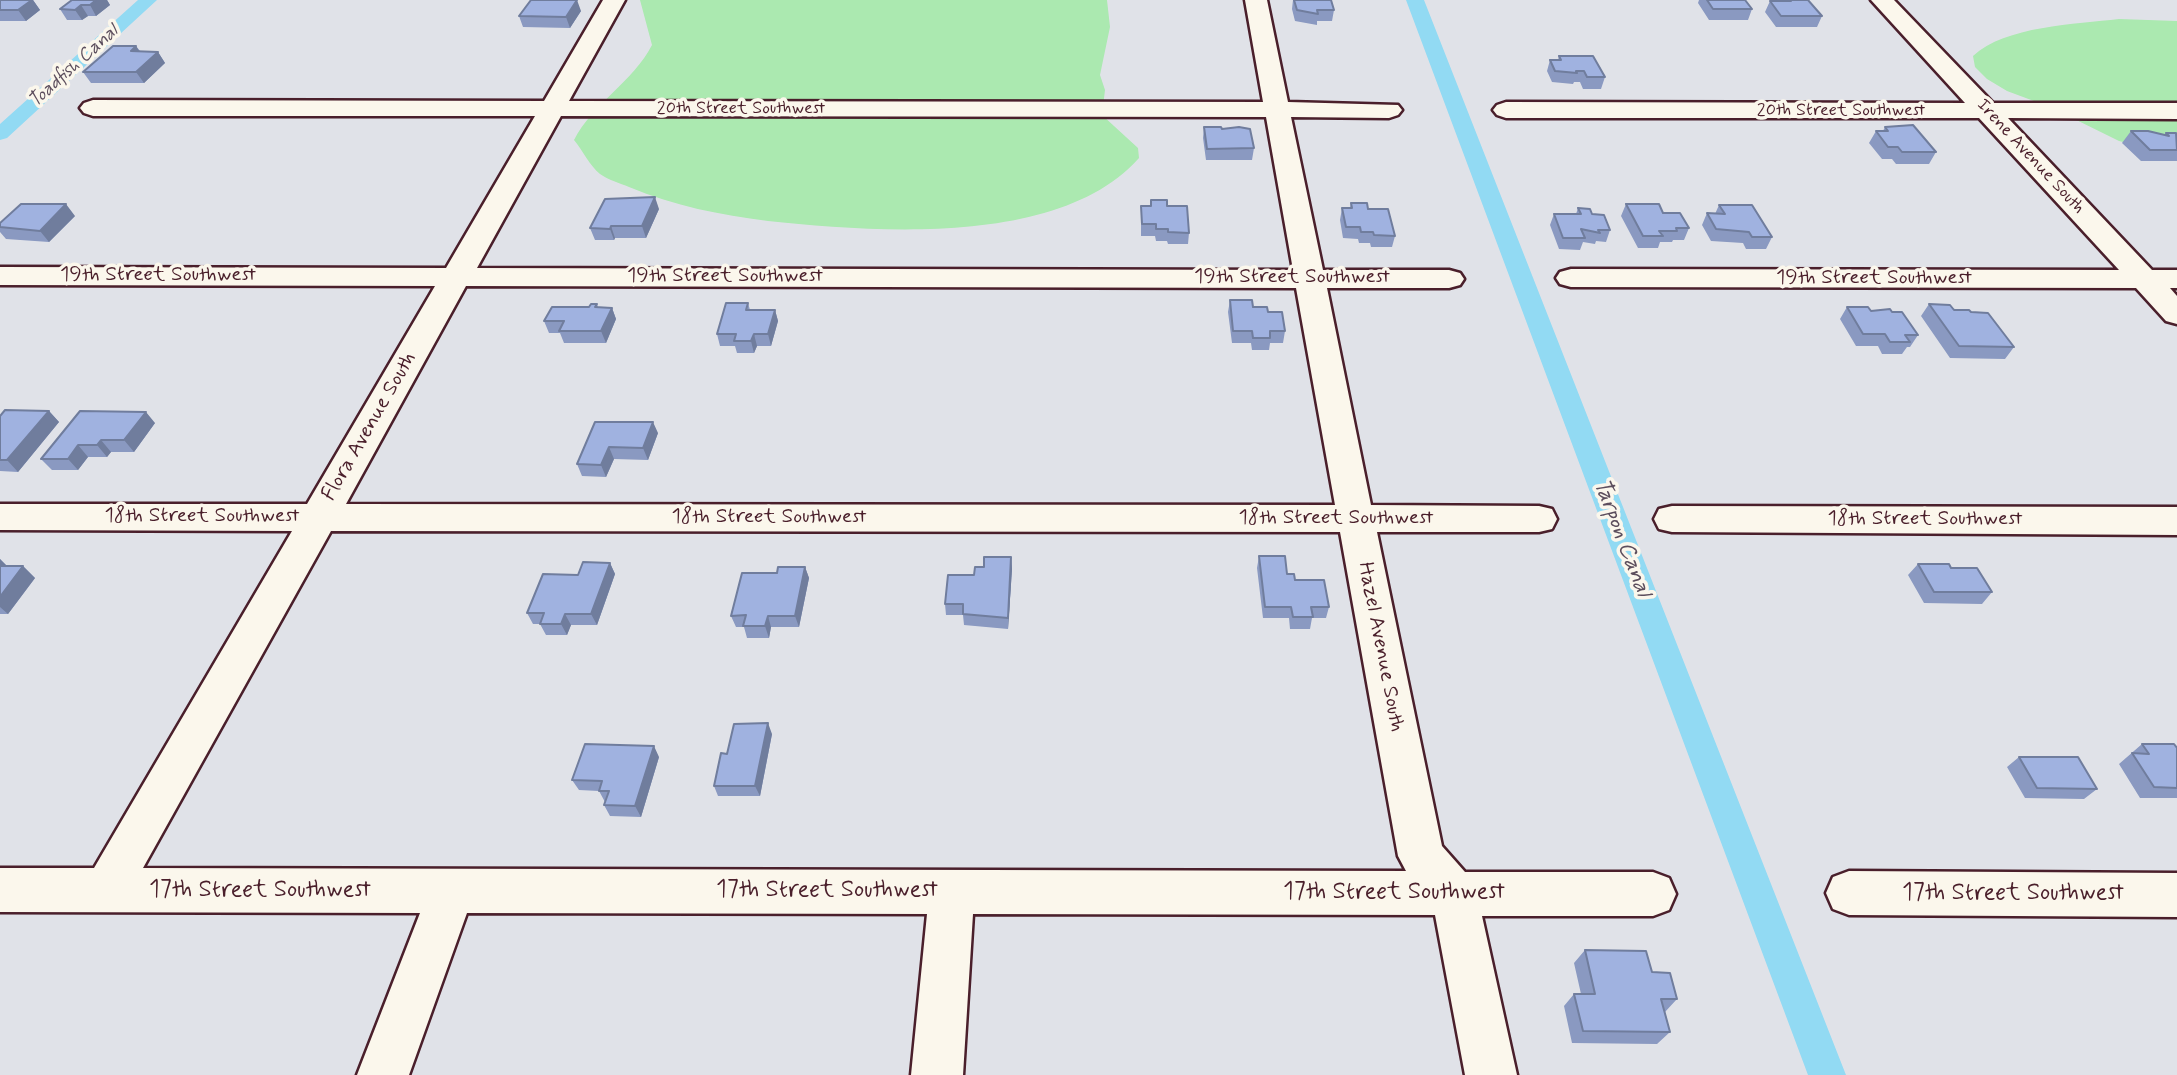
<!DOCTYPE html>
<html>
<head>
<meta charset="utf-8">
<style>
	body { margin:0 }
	canvas { display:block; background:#e0e2e8 }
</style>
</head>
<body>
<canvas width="2177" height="1075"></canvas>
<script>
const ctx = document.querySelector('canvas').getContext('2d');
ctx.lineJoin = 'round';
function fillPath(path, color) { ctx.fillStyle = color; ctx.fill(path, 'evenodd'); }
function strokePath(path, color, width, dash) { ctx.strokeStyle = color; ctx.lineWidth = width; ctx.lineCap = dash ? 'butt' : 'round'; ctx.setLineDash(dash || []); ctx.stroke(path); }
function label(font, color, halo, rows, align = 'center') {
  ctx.font = font + ' Mynerve,sans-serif'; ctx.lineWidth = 7; ctx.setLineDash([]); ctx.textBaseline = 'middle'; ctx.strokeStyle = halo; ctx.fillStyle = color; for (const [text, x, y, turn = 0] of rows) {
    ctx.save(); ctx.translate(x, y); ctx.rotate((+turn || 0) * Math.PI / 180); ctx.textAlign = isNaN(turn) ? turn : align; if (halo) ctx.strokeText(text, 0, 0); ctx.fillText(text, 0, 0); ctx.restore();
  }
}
fillPath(new Path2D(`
	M640,0H1107L1110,27L1100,75L1105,90L1102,115L1138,148L1139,158C1060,247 876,232 768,221C720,215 675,206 629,187C620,183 608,180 600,174C590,166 583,151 574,140C593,103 633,82 652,45Z
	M2119,19L2177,21V156L2119,141L2050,107L2007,91L1987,79L1975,67L1973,56C2005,26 2076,24 2119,19Z`), '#abe9b0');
fillPath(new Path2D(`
	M138,0H157L7,138L0,140V124Z
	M1406,0H1424L1846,1075H1808Z`), '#92daf3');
const minor = new Path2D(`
	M603,0H625L569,101L1263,102L1245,0H1267L1288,102L1398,105L1402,110L1398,115L1389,118L1291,117L1323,270H1449L1460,273L1464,279L1460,285L1449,288H1327L1371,505L1539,506L1552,509L1557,519L1552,529L1539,532H1377L1442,846L1465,872H1653L1669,878L1676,894L1669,910L1653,916H1482L1517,1075H1465L1435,915L973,914L963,1075H911L927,914L467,913L409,1075H357L420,913L0,912V868H94L292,531L0,530V504H307L435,286L0,285V267L446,268L535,116H93L84,113L80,108L84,103L93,100L544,101ZM561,116L1266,117L1293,270L477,268ZM466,286L1296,288L1335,505L346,504ZM331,531L1340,532L1398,856L1406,871L143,868Z
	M1871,0H1894L1993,103H2177V119L2008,118L2152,270H2177V288H2170L2177,296V324L2166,321L2136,288L1571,287L1560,284L1556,278L1560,272L1571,269L2119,270L1979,118H1506L1497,115L1493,110L1497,105L1506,102L1965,103Z
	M1672,506L2177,507V535L1672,532L1659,529L1654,519L1659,509Z
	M1849,871L2177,873V917L1849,915L1833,909L1826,893L1833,877Z`);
strokePath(minor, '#4a1f2b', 5);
fillPath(minor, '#fbf7ec');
fillPath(new Path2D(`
	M0,0H33L40,10L26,21H0Z
	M72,0H107L110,5L96,16H88L82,20H67L60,9Z
	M1293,0H1331L1334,10L1332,21H1317V25L1295,21L1292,9Z
	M1699,0H1745L1752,9L1748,20H1709L1698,3Z
	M1788,0H1808L1822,16L1817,27H1776L1765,12L1770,1Z
	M581,11L570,28L523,27L519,16Z
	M136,46L140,51L158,52L165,63L144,83H91L83,72Z
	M1559,56L1605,77L1601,89H1583L1580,82H1574L1573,84L1552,82L1547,71L1550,60H1558Z
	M1204,127L1222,129L1254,148L1252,160H1206L1203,138Z
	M1885,127L1936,152L1929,164H1896L1892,159H1882L1869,143L1876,131H1883Z
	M2131,131L2164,135L2166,133H2177V161H2141L2122,143Z
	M1351,203L1368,209L1395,236L1392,247H1371L1370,243H1359L1358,239L1343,238L1340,220L1342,208H1350Z
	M1626,204L1663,213L1689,228L1684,240H1673L1672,242H1660L1658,248H1638L1621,216Z
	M1719,205L1772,237L1766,249H1746L1743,243L1711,241L1702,225L1707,213L1715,214Z
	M1141,206H1167L1189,233L1188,244H1168L1167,241H1156L1155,236H1141Z
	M1578,208L1592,214L1610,230L1606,242L1596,241L1595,244L1583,242L1580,250L1559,249L1550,225L1554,214H1576Z
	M659,209L646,238H615L614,240H595L590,228Z
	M75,216L49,242L6,239L0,232V223Z
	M1230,300L1268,312L1285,331L1283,343H1270L1269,350H1252L1251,343H1232L1228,312Z
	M748,303L750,310H775L778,321L771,346H757L754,353H737L735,346H720L717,334Z
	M597,304L598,307L612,308L616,319L606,343H564L560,333H549L544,321Z
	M1929,304L1971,312L2014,347L2005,359L1950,358L1921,316Z
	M1847,307L1871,311L1892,312L1918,335L1910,347H1907L1902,354H1882L1878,346H1856L1840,319Z
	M49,411L59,422L18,472L0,471V416Z
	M80,411L155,423L134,452H111L107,457H88L78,470H52L41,459Z
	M595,422L658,433L648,460L614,459L606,477L582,476L577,464Z
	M1259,556L1295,580L1329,607L1326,618H1312L1310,629H1290L1289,618H1263L1257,568Z
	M1011,557L1012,569L1008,629L964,625L963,615H946L945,604L974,575L984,567Z
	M0,559L7,566H23L35,578L8,614H0Z
	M610,563L615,574L597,625H571L567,635H546L540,624H533L527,613Z
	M1918,564L1951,568L1992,592L1982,604L1924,603L1908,575Z
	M805,567L809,578L799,627H771L769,638H747L744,627H736L731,616L777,573Z
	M772,734L760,796H718L714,786L727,754Z
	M2142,744L2177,748V798H2140L2119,764Z
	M659,757L641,817L610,816L604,805L605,802L599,791L579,790L572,780Z
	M2019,757L2097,789L2084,799L2025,798L2007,767Z
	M1585,950L1652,972L1677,999L1665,1012L1670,1032L1657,1044L1572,1043L1564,1006L1574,994H1581L1574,963Z`), '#8a99c1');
fillPath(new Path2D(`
	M32,0H33L40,10L26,21L18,10Z
	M96,0H107L110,5L96,16L90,5Z
	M577,0L581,11L570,28L566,17Z
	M81,5L88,16L82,20L75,10Z
	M136,46L143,57L131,51Z
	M158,52L165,63L144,83L136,72Z
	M655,197L659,209L646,238L642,226Z
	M66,204L75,216L49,242L40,231Z
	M611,226L615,238L614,240L610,229Z
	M612,308L616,319L606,343L601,331Z
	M775,310L778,321L771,346L768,334Z
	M754,334L757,346L754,353L751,341Z
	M49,411L59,422L18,472L7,460Z
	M146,412L155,423L134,452L124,440Z
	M653,422L658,433L648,460L643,448Z
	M101,440L111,452L107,457L97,445Z
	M78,445L88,457L78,470L68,459Z
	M609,447L614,459L606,477L601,465Z
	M1011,557L1012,569L1008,629V618Z
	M0,559L9,568L0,576Z
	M610,563L615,574L597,625L591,614Z
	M23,566L35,578L8,614L0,607V597Z
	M805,567L809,578L799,627L795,616Z
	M565,614L571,625L567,635L561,624Z
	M768,616L771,627L769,638L765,626Z
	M768,723L772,734L760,796L755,786Z
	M654,746L659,757L641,817L635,806Z`), '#707d9d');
const building = new Path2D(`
	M0,0H32L18,10H0Z
	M72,0H96L90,5H81L75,10L60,9Z
	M531,0H577L566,17L519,16Z
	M1294,0H1331L1334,10H1317L1318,14L1297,10Z
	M1707,0H1745L1752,9H1713Z
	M1791,0H1808L1822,16H1781L1770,1H1791Z
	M113,46H136L131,51L158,52L136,72H83Z
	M1559,56H1593L1605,77H1587L1584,71H1576L1577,73L1555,71L1550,60H1561Z
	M1913,125L1936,152H1902L1898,147H1888L1876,131H1888L1885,127Z
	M1204,127H1221L1222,129L1239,127L1250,129L1254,148L1207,149Z
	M2131,131H2148L2169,136L2166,133H2176L2177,150H2150Z
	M655,197L642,226H611L610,229L590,228L605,199Z
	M1151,200H1167V206H1187L1189,233L1168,232V229H1156V224H1142L1141,206H1151Z
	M1351,203H1367L1368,209H1388L1395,236L1374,235L1373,232H1361L1360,227H1346L1342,208H1352Z
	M21,204H66L40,231L0,227V223Z
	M1626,204H1659L1663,213H1680L1689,228H1676L1677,231H1659L1663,236H1643Z
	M1719,205H1752L1772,237H1752L1749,232L1716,229L1707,213L1725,214Z
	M1578,208L1590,209L1592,214L1604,215L1610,230H1598L1600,233L1581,229L1585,238H1563L1554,214H1581Z
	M1230,300H1252L1253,307H1267L1268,312H1282L1285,331H1270V338H1253L1252,331H1233Z
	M726,303H748L746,310H775L768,334H754L751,341H734L736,334H717Z
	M591,304H597L595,307L612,308L601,331H559L564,321H544L552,307H589Z
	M1929,304L1950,305L1954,310H1969L1971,312L1988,313L2014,347L1959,346Z
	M1847,307H1868L1871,311L1890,309L1892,312H1902L1918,335H1905L1910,342H1890L1885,334H1863Z
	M5,410L49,411L7,460H0V416Z
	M80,411L146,412L124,440H101L97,445H78L68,459H41Z
	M595,422H653L643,448L609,447L601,465L577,464Z
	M1259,556H1285L1287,574H1294L1295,580H1324L1329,607H1311L1313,617H1293L1291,607H1265Z
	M984,557H1011L1008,618L963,614V604H945L948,575H974L975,567H984Z
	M583,562L610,563L591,614H565L561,624H540L544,613H527L543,574L578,575Z
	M1918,564H1949L1951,568H1977L1992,592H1934Z
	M0,566H23L0,597Z
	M778,567H805L795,616H768L765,626H743L746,615L731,616L742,573H777Z
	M768,723L755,786H714L721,753L727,754L734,724Z
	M585,744L654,746L635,806L604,805L609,791H599L602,781L572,780Z
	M2142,744H2174L2177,748V788L2154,787L2132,753L2149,754Z
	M2019,757H2078L2097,789L2037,788Z
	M1585,950L1646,951L1652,972L1670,973L1677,999H1661L1670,1032L1583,1031L1574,994H1595Z`);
fillPath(building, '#a0b2e0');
strokePath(building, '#707d9d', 2);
label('18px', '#4a1f2b', '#fbf7ec', [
	["20th Street Southwest",741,109],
	["20th Street Southwest",1841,111],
	["Irene Avenue South",2030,157,47]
]);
label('italic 19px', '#5c4e5d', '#fbf7ec', [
	["Toadfish Canal",74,67,-42]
]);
label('21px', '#4a1f2b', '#fbf7ec', [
	["19th Street Southwest",158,276],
	["19th Street Southwest",725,277],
	["19th Street Southwest",1292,278],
	["19th Street Southwest",1874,279],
	["Flora Avenue South",370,427,-60],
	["18th Street Southwest",202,517],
	["18th Street Southwest",769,518],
	["18th Street Southwest",1336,519],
	["18th Street Southwest",1925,520],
	["Hazel Avenue South",1380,647,79]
]);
label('italic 23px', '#5c4e5d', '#fbf7ec', [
	["Tarpon Canal",1621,538,69]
]);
label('24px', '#4a1f2b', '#fbf7ec', [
	["17th Street Southwest",260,891],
	["17th Street Southwest",827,891],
	["17th Street Southwest",1394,893],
	["17th Street Southwest",2013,894]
]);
</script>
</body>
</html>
